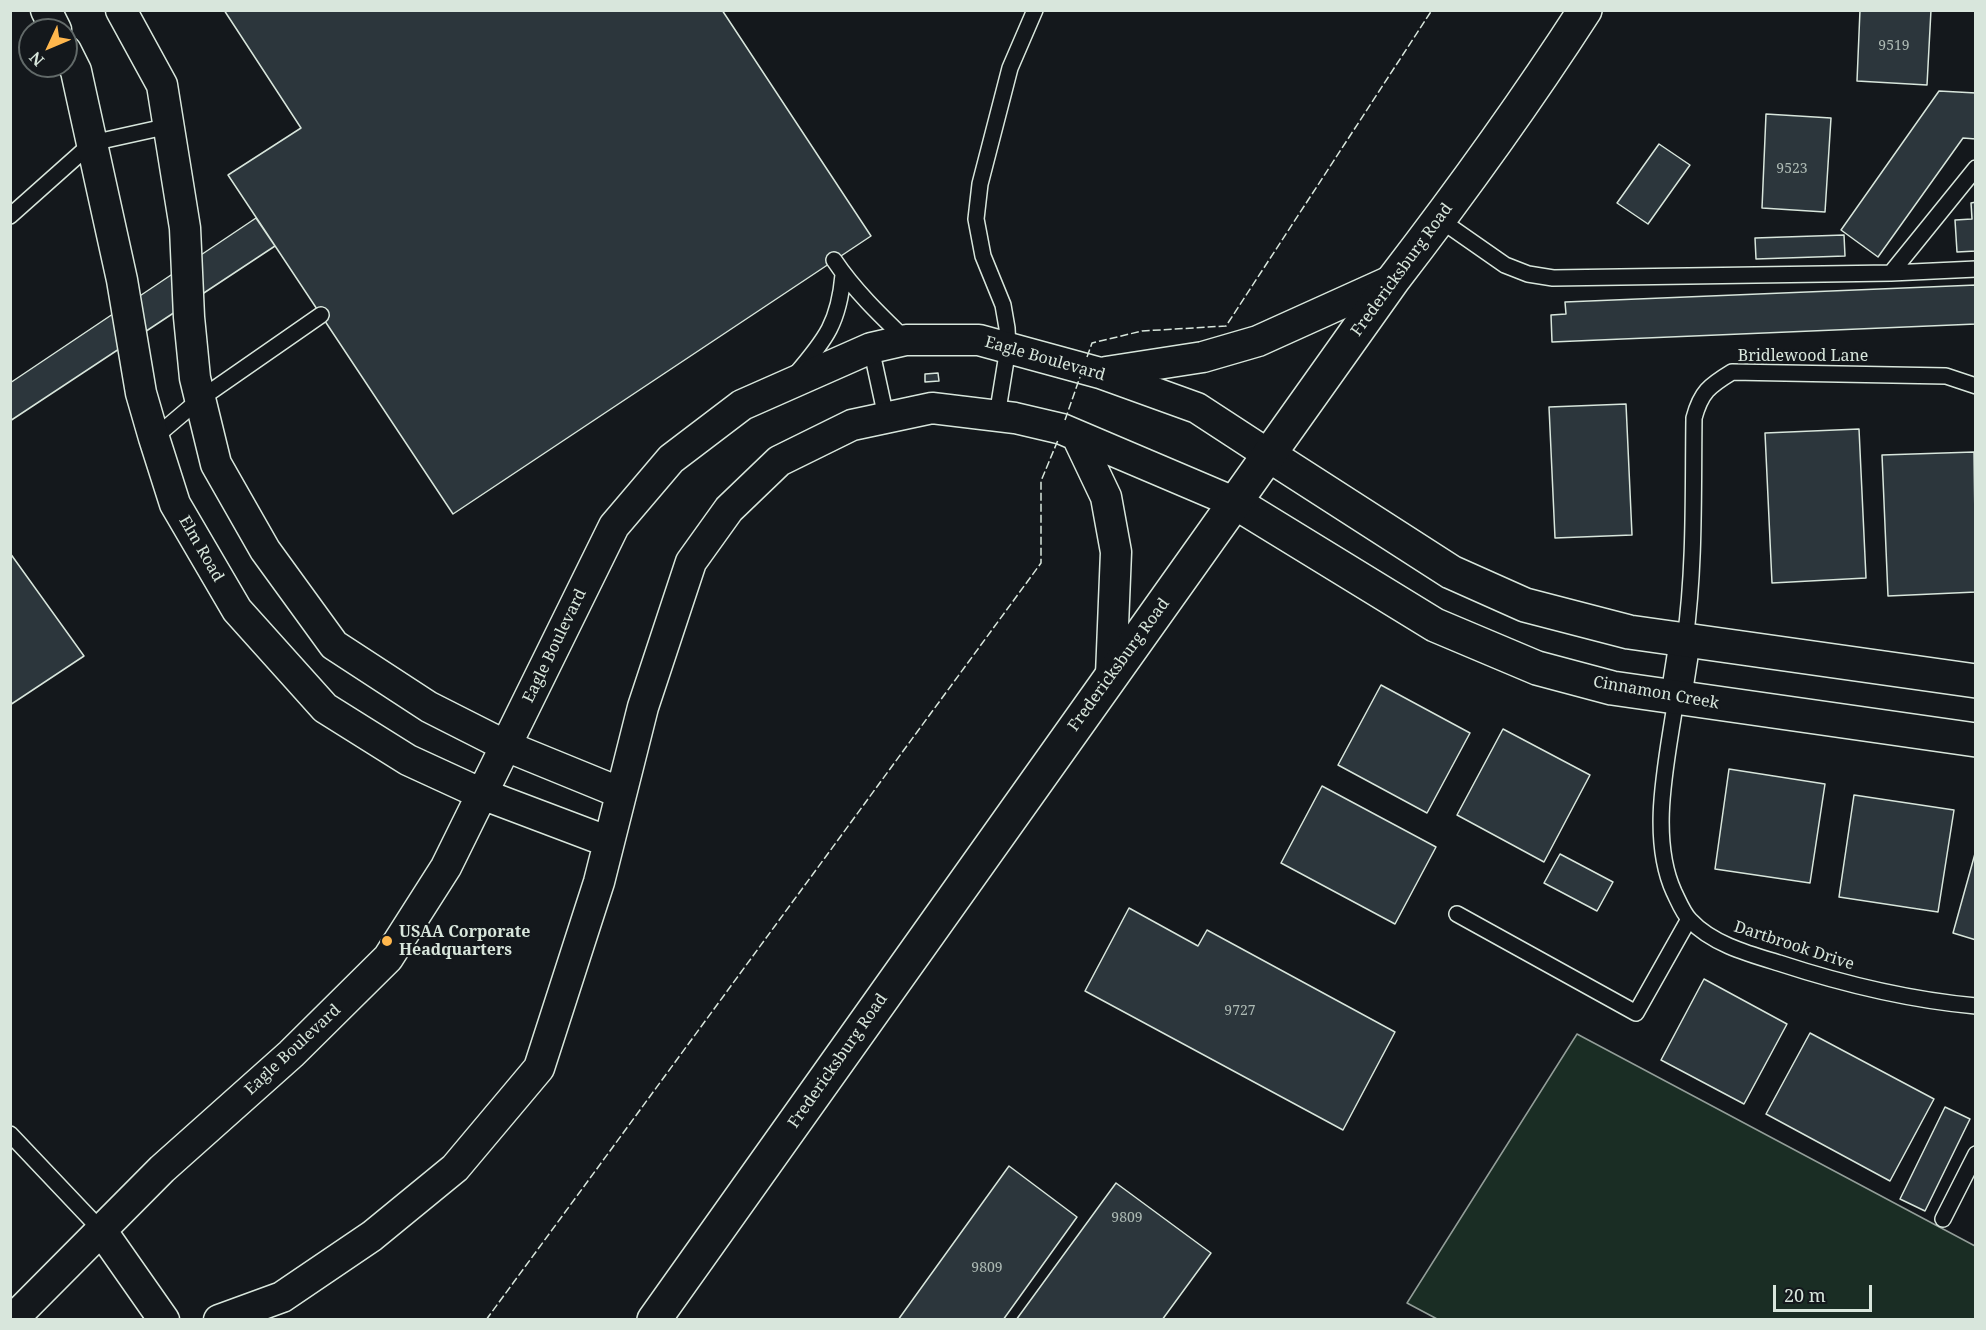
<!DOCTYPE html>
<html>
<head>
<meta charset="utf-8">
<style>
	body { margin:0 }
	#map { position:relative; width:1986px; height:1330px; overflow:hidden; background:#14181c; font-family:"Noto Serif",serif }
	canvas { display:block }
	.frame { position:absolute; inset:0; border:12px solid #d8e6dc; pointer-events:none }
	.north { position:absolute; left:18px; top:18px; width:60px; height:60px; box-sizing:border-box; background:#14181c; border:2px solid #626a69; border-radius:50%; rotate:226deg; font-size:16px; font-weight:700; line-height:24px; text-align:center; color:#d8e6dc }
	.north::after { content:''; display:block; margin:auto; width:21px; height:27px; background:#ffb74d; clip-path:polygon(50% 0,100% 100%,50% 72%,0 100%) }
	.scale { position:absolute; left:1773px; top:1285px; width:99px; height:27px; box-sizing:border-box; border:3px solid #d8e6dc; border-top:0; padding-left:8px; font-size:18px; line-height:21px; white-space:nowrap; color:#d8e6dc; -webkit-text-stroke:4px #14181c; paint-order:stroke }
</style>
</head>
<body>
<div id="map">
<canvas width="1986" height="1330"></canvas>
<div class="frame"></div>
<div class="north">N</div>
<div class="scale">20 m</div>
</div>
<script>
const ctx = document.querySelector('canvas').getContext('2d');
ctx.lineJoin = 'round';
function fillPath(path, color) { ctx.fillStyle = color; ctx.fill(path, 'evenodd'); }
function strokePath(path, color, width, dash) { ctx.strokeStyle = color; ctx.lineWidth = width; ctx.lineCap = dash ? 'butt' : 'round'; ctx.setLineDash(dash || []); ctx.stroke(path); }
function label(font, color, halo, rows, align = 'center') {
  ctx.font = font + ' "Noto Serif",serif'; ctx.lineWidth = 4.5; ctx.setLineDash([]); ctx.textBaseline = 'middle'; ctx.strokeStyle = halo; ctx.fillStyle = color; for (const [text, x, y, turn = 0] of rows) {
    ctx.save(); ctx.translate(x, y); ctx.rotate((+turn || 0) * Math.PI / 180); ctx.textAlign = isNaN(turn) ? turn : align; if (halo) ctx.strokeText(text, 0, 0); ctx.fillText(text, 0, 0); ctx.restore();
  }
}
const green = new Path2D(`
	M1577,1034L1975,1246V1319L1439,1320L1407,1303Z`);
fillPath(green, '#1a2d24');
strokePath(green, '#939e99', 1.5);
const building = new Path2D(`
	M224,10H722L871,236L453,514L228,175L301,128Z
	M1860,10H1931L1927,85L1857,81Z
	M1939,91L1976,93V139L1963,138L1878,257L1841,230Z
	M1766,114L1831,118L1825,212L1762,208Z
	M1659,144L1690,165L1648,224L1617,203Z
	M1976,202V251L1957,252L1955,220L1972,219L1971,203Z
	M256,218L275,246L10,421V383Z
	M1844,235L1845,256L1756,259L1755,238Z
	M1976,285V324L1552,342L1551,315L1566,314L1565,302Z
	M938,373L939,381L925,382V374Z
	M1626,404L1632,535L1555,538L1549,407Z
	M1859,429L1866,578L1772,583L1765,433Z
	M1974,452L1976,592L1888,596L1882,455Z
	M10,553L84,656L10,705Z
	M1381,685L1470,733L1427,813L1338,765Z
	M1503,729L1590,775L1544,862L1457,815Z
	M1729,769L1825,784L1810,883L1715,869Z
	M1322,786L1436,847L1395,924L1281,863Z
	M1854,795L1954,810L1938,912L1839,897Z
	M1976,850V940L1953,933Z
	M1560,854L1613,882L1597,911L1544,883Z
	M1129,908L1198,946L1207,930L1395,1032L1343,1130L1085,991Z
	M1704,979L1787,1024L1744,1104L1661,1060Z
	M1810,1033L1934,1099L1890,1181L1766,1114Z
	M1945,1107L1970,1119L1925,1211L1900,1199Z
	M1009,1166L1077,1217L1003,1320H898Z
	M1116,1183L1211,1253L1162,1320H1016Z`);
fillPath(building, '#2c363c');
strokePath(building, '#d8e6dc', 1.5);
const lane = new Path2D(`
	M10,216L92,143L169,126
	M1439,219L1505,265L1528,274L1553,278L1891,273L1976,269
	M834,260C854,290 880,315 906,340
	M1891,273L1976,168
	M871,348L886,417
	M796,374C826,339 839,322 843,275
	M997,416L1008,348L1007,328L1003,305L983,256L976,219L980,184L1010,68L1035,10
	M154,438L200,399L321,315
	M1685,640C1695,567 1693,492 1694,418C1701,392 1709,386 1732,372L1946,376L1976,386
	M1676,698C1668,757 1648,835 1674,892C1678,900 1683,913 1690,920C1712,944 1749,954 1779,963C1843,984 1909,1000 1976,1006
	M1457,914L1636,1013L1689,919
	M10,1134L101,1230
	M1943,1219L1976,1154`);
const street = new Path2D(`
	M46,10L56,30
	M121,10L162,85L185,228L189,317L195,378L216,464L265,550L334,645L429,707L506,746L621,793
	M66,51L76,71L122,280L141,393L154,438L175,504L237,610L325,708L408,760L482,794L609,842
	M1106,372L1203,357L1258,341L1393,280
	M1077,436L1106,497L1116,552L1111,675
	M1676,698L1685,640
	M101,1230L164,1320
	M12,1320L162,1169L291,1054L388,958L446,867L614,526L671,459L742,405L871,348L906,340H979L1100,373L1197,408L1269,455
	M219,1320L282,1297L372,1236L455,1168L539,1068L599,882L643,707L691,562L729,509L779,461L852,425L932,408L1015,418L1062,429L1236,503`);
const secondary = new Path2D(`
	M1269,455L1451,572L1525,605L1629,632L1976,681
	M1236,503L1435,625L1537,668L1612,688L1976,740`);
const primary = new Path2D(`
	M654,1320L1393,280C1460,193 1525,103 1585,10`);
strokePath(lane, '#d8e6dc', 18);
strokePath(street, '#d8e6dc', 33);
strokePath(secondary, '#d8e6dc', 36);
strokePath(primary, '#d8e6dc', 36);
strokePath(lane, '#14181c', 15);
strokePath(street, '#14181c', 30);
strokePath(secondary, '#14181c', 33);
strokePath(primary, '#14181c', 33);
strokePath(new Path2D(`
	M1087,357L1092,343L1142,331L1226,326L1432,10
	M1065,420L1080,377
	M486,1320L1041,563V481L1058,440`), '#d8e6dc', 1.5, [8, 3]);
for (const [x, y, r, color] of [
	[387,941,6,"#ffb74d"]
]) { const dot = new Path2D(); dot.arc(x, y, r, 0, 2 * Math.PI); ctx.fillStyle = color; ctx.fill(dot); strokePath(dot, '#14181c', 2); }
label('14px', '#adbab4', null, [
	["9519",1894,46],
	["9523",1792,169],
	["9727",1240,1011],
	["9809",1127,1218],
	["9809",987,1268]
]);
label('16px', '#d8e6dc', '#14181c', [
	["Fredericksburg Road",1402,270,-54],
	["Bridlewood Lane",1803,356],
	["Eagle Boulevard",1045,359,16],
	["Elm Road",201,549,60],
	["Eagle Boulevard",555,646,-64],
	["Fredericksburg Road",1119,665,-54],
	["Cinnamon Creek",1656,693,10],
	["Dartbrook Drive",1794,946,18],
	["Eagle Boulevard",293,1050,-43],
	["Fredericksburg Road",838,1061,-55]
]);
label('bold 16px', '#d8e6dc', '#14181c', [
	["USAA Corporate",399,932],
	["Headquarters",399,950]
], 'left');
</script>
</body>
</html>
